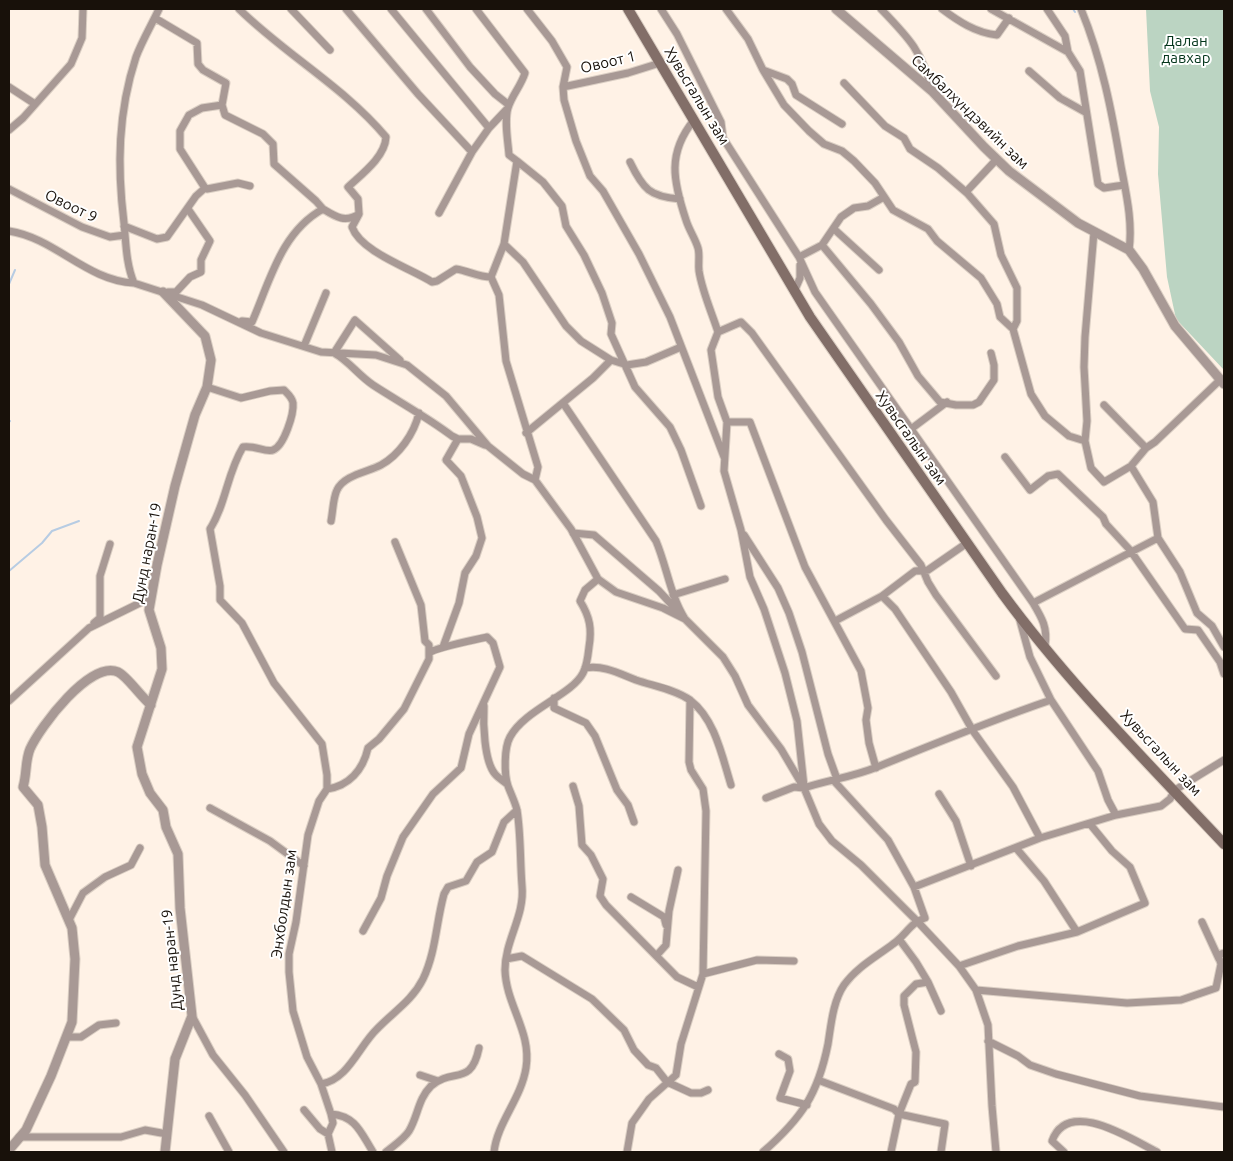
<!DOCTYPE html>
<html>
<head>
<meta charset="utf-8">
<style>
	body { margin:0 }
	#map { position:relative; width:1233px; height:1161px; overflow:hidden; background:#fff2e6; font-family:Ubuntu,sans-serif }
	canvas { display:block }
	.frame { position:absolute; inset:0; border:10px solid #18110a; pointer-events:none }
</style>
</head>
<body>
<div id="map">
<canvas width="1233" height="1161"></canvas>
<div class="frame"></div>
</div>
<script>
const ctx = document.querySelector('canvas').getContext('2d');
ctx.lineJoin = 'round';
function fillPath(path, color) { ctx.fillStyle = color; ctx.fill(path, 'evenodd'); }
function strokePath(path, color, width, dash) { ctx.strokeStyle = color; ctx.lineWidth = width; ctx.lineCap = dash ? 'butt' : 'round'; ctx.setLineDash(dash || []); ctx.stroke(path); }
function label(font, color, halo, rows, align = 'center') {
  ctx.font = font + ' Ubuntu,sans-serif'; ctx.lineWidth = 4; ctx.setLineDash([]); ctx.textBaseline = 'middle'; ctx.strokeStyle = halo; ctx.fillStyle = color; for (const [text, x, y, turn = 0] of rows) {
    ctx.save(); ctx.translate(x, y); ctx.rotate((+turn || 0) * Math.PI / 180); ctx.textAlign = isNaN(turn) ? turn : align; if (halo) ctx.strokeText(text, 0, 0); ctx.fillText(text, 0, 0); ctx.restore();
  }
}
fillPath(new Path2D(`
	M1146,9H1224V370L1176,319L1167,277L1158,174L1159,127L1150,91Z`), '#bbd4c2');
strokePath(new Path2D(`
	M1073,9L1075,12
	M9,284L15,270
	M9,422L10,421
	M9,571L42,543L52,531L79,521`), '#b7cce3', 2);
const minor = new Path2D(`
	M159,9C152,24 142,41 136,57C118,112 117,166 124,223C126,243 126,264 134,283L202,305L261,333L321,352L376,355L407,365L446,396L488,446L523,474L535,480L571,529L598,579L616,592L663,608L685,619L723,657L735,676L748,705L781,749L804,788L819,824L832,841L861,865L917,921L959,966L976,990L988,1025L992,1106L996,1152
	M239,9C286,55 344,87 386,137C385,157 362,174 348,187L358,199L359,214C345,223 336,217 323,209C281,232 270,281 252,322L242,321
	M291,9L330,50
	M346,9L418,94L472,152
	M391,9L489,128
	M426,9L470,67L495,94L509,105
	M476,9L525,73C521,86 512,95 508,108C504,121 508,141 509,155L517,161L504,244L491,277L499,295L506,361L538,467L535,480
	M527,9L552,41L567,67L563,87L564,100L576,141L590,176L603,191L639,254L670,317L724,457
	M661,9L677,34L721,122L723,138L799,257L815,292L1033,603
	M726,9L748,39L763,70L787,79L792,84L796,95L842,124
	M881,9C909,38 922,51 932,91
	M942,9C958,21 976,33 997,35L1009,18
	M991,9L1068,52
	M1047,9L1065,36L1068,52L1080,71L1098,184L1104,188L1124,185
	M1081,9C1102,60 1112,112 1121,166C1126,193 1133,222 1129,250
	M155,18L197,43L198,64L203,70L226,83L222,105L225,115L263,134L273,144L274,164L316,201L323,209
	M763,70L784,105L809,131L824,144L842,151L854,161L875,183L893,210L928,229L937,241L981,278L997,304L1000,317L1013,329L1031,394L1045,416L1069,436L1085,441
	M1029,71L1060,98L1085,112
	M844,83L885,126L904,138L910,149L938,168L967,193L994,224L1001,255L1017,288V321L1013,329
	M9,87L35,104
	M563,87L628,73L660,63
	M694,120C667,153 673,181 686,220C689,230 695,238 698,248C700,255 698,263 699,271C702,291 712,313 718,332L711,350L718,397L727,422L724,471L741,530L750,577L764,609L785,673L797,721L804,786
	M9,130L23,118L71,64L82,38L83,9
	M517,161L543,182L562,206L566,226L584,255L602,293L612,323L611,334L635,387L670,427L681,450L701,506
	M630,162C643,189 650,197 680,199
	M205,188L207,189L238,183L250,186
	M9,189L82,227L110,237L125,235
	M966,192L996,160
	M439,213L472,152L489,128L507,109
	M359,214L352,227C361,252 410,268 432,282L437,281L456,269C469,271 478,277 491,277
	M124,226L157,239L167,237L196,196L205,188L180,149V131L189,115L202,108L222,105
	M834,229L879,270
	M9,231C55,238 87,281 134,283
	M1094,232L1085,337L1084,367L1087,421L1085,441L1091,468L1104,482L1131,466L1146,448L1155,442L1221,379
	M504,244L523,262L566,326L581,341L611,360L627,365L646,362L681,347
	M822,245L871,304L899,342L918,376L940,402L956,405H973L979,402L994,380V365L991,353
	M799,257L822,245L841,217L854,208L868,206L884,197
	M168,292H176L190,277L201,272V260L210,241L188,209
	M794,292L800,278V265
	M718,332L741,322L752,333L886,520L921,565L928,582L936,595L996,676
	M304,346L326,293
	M400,360L355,320L334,353C349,361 358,375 373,385C399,402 427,417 452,436L458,439H471L485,445
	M207,387L241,398L270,391L284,390C288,394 292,397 293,403C294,414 284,446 273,450C266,453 255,445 243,447C227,473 226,504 210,529L220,586V600L242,623L274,683L322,744L327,775V789L319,801L308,835L296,922L289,954V972L293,1011L307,1057L321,1084L331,1114L333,1123L328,1134L332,1152
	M563,403L656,541C667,567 670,595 685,619L659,591L594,535L573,533
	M1104,405L1146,448
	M727,422H750L805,567L861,671L868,708L866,720L869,743L876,768
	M911,429L947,402
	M526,433L593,378L611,360
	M1005,457L1030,490L1048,476L1058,474L1103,517L1106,524L1130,550L1185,629L1198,630L1220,662L1224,674
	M1131,466L1153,502L1158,538L1180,572L1197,613L1212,626L1224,647
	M331,521C333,511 333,498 337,490C344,475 368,472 381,465C399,455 414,434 419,413
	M744,535L778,588L789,613L802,652L828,754L837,779
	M395,542L421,605L425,641L429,645V653
	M673,595L725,579
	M882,596L915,571L928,570L967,543
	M1019,617L1030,657L1051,700L1098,771L1108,800L1116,815
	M835,621L882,596L895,609L951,692L973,731L1013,787L1040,838
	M94,623L100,618V576L110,544
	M1045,646C1048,628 1042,618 1033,603L1158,538
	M443,647L459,603L465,573L476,556L482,538L477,517L461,476L446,460L458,439
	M585,668C604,665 618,673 636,680C653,686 674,689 690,700C715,719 722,756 731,785
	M554,698V708L586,723L595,736L617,790L628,805L634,822
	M9,701L89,628L150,598
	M484,706C483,723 484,761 495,774C498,778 504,781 507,784
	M573,786L579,806L582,845L591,855L603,879L600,896L606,905L677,977L698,987
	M327,789C349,786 363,770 368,748L379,739L404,709L429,659V653C436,647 475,640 487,637L493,643L500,667L469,734L461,768L433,794L403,837L387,876L381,898L363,931
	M939,794L956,821L971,866
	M766,798L794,787L804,788C828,780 853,777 877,767C934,744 992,720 1051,700
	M210,808L270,841L304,866
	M1016,848L1044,881L1077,932
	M914,887L1040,838L1116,815L1161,806L1170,799L1175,790L1224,760
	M631,897L664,917L666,925
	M69,920L83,893L105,877L131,865L140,848
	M1202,922L1219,959
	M657,955L666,945L669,911L678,870
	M506,959L522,956L592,999L624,1030L634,1050L648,1065L656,1068L667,1082L691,1093H701L708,1090
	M959,966L1018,946L1077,932L1145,903L1130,867L1112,851L1090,824
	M703,974L757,960L794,961
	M928,982L941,1011
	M976,990L1127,1003L1181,1000L1216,988L1221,964L1218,955L1224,953
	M192,1016L213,1055L245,1095L284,1152
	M66,1037H81L99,1025L116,1023
	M988,1041L1018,1056L1030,1065L1056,1074L1140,1096L1224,1107
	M779,1054L788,1059L790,1071L780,1098L807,1105
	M420,1075L438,1081
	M818,1080L894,1109L899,1114L911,1084L915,1082L916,1052L904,1005V996L916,984L928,982L916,962L899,939
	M321,1084C348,1080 359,1046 377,1029C393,1012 412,1001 423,979C436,952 436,923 444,894L448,887L466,881L477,862L492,852L504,822L517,810
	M304,1110L320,1129L328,1134
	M331,1114C356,1116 361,1133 373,1152
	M209,1116L229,1152
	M19,1137H121L145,1130L167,1134
	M386,1152C393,1146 404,1139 409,1131C418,1116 418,1099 431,1086C453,1067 471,1087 479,1048
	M494,1152C497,1123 521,1099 526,1068C532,1032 506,1005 505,970C505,940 525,916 522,886C520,861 521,835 517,810C515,802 511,794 508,786C504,774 504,748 510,737C524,710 572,695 583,673C587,666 588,656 589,647C592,629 590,617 580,601L585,590L598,579
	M627,1152L632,1123L649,1099L676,1075L681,1044L703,974L706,811L703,789L691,770L689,762L690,700
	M763,1152C802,1118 818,1094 828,1044C831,1025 833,1001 844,985C857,967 876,957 893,944C905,936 911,922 925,918L914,887L888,840L834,781
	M891,1152L899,1114L945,1124L941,1152
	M1064,1152L1052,1141C1068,1097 1131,1139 1157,1152`);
const tertiary = new Path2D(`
	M836,9L932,91L984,147L1009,171L1078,223L1129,250L1143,269L1175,326L1224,384
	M163,292L205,336L211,360L207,387L195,415L175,486L157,565L149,610L161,648L162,669L137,747L142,774L150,793L163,810L166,827L178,854L180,908L192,1016L175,1059L165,1152
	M9,1150L26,1130L51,1076L72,1022L75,959L72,928L45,865L42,827L38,805L23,787C27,774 25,761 30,749C40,727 90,660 118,672C127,676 141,697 151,705`);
const secondary = new Path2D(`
	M628,9L810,317L1002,593C1068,683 1148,763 1224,844`);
strokePath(minor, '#dacec3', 9);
strokePath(tertiary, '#dacec3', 11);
strokePath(secondary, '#dacec3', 12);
strokePath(minor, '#a89995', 7);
strokePath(tertiary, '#a89995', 9);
strokePath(secondary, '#826e68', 10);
label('15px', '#03351b', '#fff', [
	["Далан",1186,41],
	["давхар",1186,58]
]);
label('15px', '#18110a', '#fff', [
	["Овоот 1",608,62,-13],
	["Хувьсгалын зам",697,96,59],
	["Самбалхүндэвийн зам",970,112,44],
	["Овоот 9",71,206,26],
	["Хувьсгалын зам",911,438,55],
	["Дунд наран-19",147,553,-79],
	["Хувьсгалын зам",1161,753,47],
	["Энхболдын зам",284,904,-82],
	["Дунд наран-19",172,960,-96]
]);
</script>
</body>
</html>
